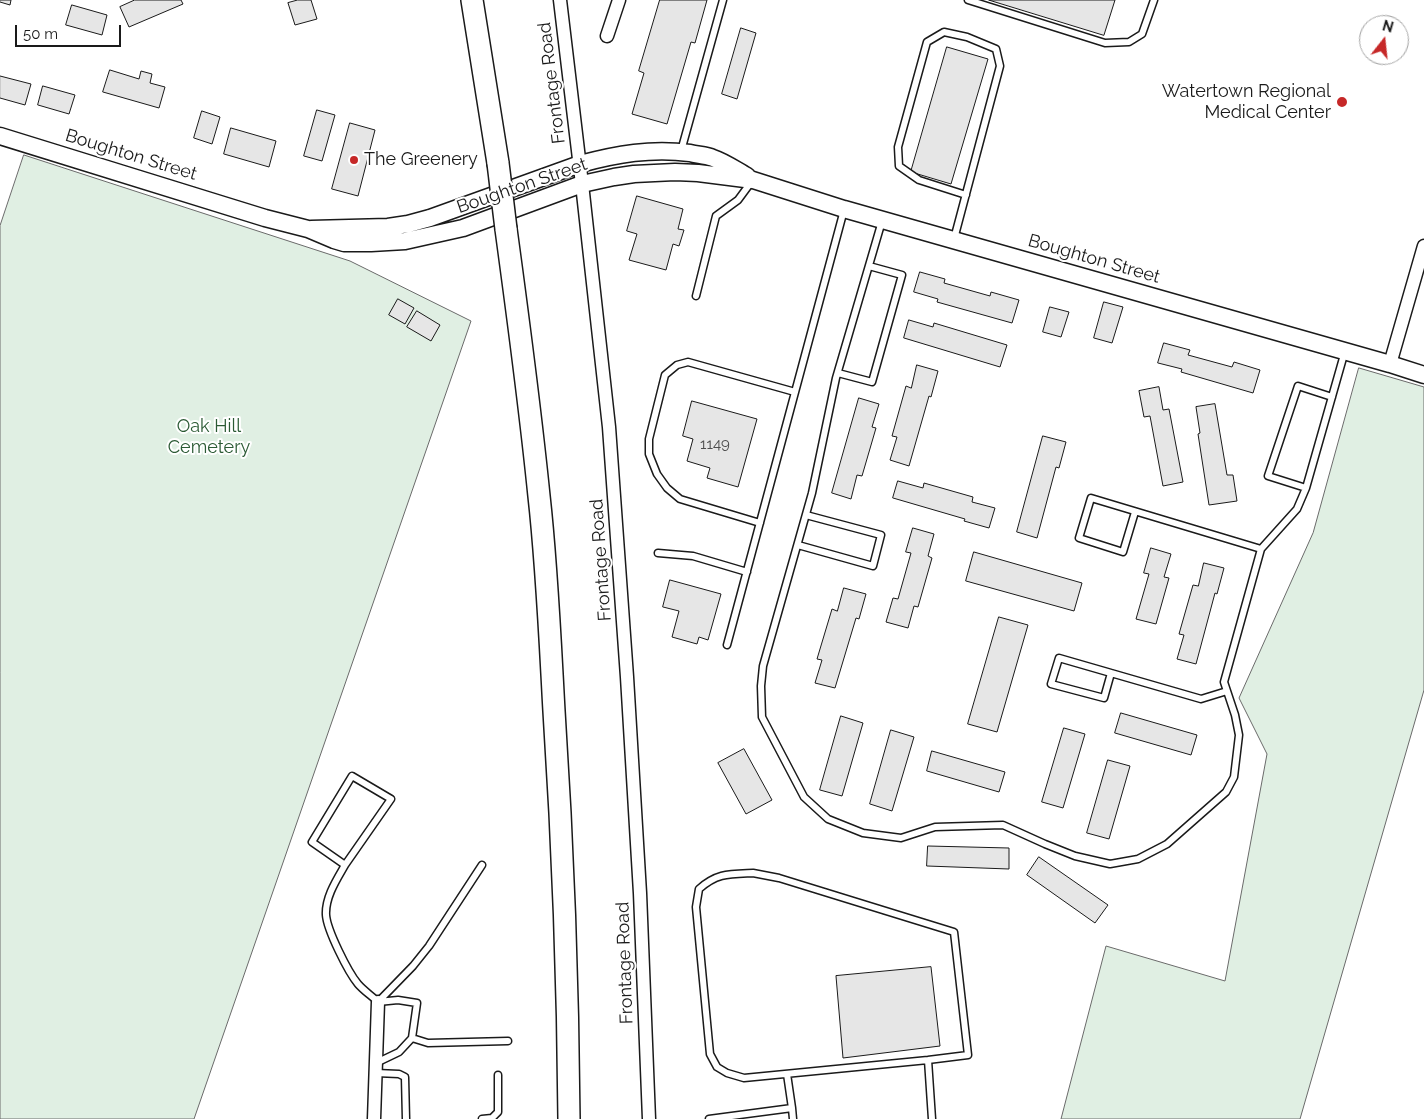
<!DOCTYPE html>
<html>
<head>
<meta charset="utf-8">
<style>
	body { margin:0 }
	#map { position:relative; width:1424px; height:1119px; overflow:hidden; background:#fff; font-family:Raleway,sans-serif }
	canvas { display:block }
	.north { position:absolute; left:1359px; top:15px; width:50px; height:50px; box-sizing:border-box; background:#fff; border:1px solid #a3a3a3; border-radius:50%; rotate:16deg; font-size:14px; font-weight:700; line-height:20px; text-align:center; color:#1a1a1a }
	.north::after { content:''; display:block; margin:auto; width:18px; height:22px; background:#c62828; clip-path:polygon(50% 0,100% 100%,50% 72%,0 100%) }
	.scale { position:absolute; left:15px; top:25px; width:106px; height:22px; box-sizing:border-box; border:2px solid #1a1a1a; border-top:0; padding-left:6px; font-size:15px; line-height:18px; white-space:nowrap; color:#1a1a1a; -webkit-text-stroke:4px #fff; paint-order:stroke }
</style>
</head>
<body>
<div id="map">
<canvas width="1424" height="1119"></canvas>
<div class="north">N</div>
<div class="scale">50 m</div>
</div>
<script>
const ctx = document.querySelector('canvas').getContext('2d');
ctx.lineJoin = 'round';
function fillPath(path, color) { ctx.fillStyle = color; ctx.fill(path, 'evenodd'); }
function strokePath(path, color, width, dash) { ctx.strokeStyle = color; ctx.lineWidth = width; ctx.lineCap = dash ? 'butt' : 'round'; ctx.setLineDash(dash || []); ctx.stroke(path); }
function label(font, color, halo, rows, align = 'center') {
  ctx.font = font + ' Raleway,sans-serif'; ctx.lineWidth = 4; ctx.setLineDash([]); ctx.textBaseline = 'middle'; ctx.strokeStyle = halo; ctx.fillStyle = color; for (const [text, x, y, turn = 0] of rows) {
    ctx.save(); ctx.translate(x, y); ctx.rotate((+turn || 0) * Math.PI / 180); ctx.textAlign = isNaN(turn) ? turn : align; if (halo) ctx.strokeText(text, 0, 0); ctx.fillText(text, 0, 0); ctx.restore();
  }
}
const green = new Path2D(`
	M24,155L350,261L471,321L194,1119H0V226Z
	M1359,368L1424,387V690L1300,1119H1061L1106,946L1225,981L1267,754L1239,698L1313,533Z`);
fillPath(green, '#e0efe3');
strokePath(green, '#6a6a6a', 1);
const building = new Path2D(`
	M0,0H11L10,5L0,2Z
	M135,0H181L183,4L129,27L120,7Z
	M298,0H311L317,19L295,25L288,3Z
	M660,0H707L695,43L691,42L667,124L632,114L644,73L639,71Z
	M989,0H1115L1104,35Z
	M72,5L107,15L102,35L66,25Z
	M741,28L756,33L737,99L722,94Z
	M947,47L988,59L951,184L911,172Z
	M110,70L139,79L141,71L152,74L150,83L165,87L159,108L103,92Z
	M0,76L31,84L25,105L0,98Z
	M43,86L75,95L69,114L38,105Z
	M317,110L335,115L322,161L304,156Z
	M202,111L220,117L212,144L194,138Z
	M350,123L375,130L358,196L332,189Z
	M231,128L276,141L269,167L224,154Z
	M637,196L683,209L678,229L684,230L679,246L673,244L666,270L629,260L637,234L627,231Z
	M920,272L945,279L944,283L990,296L991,292L1019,300L1012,323L937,302L938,299L914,292Z
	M398,299L414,308L405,324L389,315Z
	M1104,302L1123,307L1112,343L1094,338Z
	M1050,307L1069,312L1061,337L1043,332Z
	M417,311L440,325L431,341L407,327Z
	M909,320L933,327L934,323L1007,345L1000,367L904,338Z
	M1164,343L1190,350L1188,355L1232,367L1234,362L1260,370L1253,393L1181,372L1182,369L1158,363Z
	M917,365L938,371L931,397L929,396L909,466L890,460L897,437L892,436L906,386L911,388Z
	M1159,387L1163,410L1169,409L1183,482L1163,486L1150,416L1144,417L1139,391Z
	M859,398L879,404L872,427L876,428L862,476L857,475L851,499L832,493Z
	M692,401L757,419L738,487L707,478L710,468L687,461L693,439L683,436Z
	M1215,404L1227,475H1233L1237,501L1209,505L1198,434L1200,433L1196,407Z
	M1043,436L1066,442L1059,468L1056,467L1037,538L1017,532Z
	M898,481L923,488L924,483L973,497L972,502L995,508L989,528L964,521L965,519L893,498Z
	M913,528L934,534L928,556L932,558L918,607L914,606L908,628L886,622L893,598L898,599L911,553L906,552Z
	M1151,548L1171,554L1164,577L1169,578L1156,624L1136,619L1149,574L1144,573Z
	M974,552L1082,583L1074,611L966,581Z
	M1204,563L1224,568L1217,594L1215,593L1196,664L1177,659L1184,635L1179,634L1193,585L1198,586Z
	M670,580L721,594L708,640L699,637L697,644L672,637L679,611L663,607Z
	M844,588L866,594L859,619L856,618L835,688L815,683L822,660L817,659L832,609L837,611Z
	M999,617L1028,625L997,732L968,724Z
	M1121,713L1197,735L1191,755L1115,733Z
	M841,716L863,723L842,796L820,790Z
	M1064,728L1085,734L1063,808L1042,802Z
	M891,730L914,737L892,811L870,804Z
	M744,749L772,800L746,814L718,763Z
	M932,751L1005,772L999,792L927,771Z
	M1108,760L1130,766L1109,839L1087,833Z
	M928,846L1009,848V869L927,866Z
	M1039,857L1108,905L1095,923L1027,875Z
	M931,967L940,1046L843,1058L836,976Z`);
fillPath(building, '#e6e6e6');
strokePath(building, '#1a1a1a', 1);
const service = new Path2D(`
	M968,0L1105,43L1129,42L1142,34L1154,0
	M681,151L723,0
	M882,221L836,378L812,493L763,666L761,686L762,717L804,797L828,819L863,833L901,838L935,827L1003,825L1045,844L1075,856L1110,864L1138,859L1167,844L1226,792L1234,777L1239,735L1235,715L1224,682L1261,549L1297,509L1306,488L1345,351
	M954,239L1000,66L996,49L967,37L944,32L927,42L898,147L899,166L919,180L966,195
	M696,296L716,216L738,200L752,181
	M838,373L872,382L902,275L869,266
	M1306,488L1268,476L1298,386L1332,397
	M1135,512L1123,552L1079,538L1091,498L1261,549
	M760,523L680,499L667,488L657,474L649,454V439L665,375L677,365L688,362L795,392
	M798,545L873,566L881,535L806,515
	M658,553L693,556L747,572
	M727,645L844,210
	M1111,673L1104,698L1051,684L1059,658L1201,699L1227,691
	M345,865L391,799L352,776L312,842L345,865C337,879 325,897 326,915C327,930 348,972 358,984C364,991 372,996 378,1002L398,1000L417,1003L412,1038L399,1052L376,1063
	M753,873L779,878L954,932L968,1055L928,1060L744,1078L727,1073L717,1067L710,1054L696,907L699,889C717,873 729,874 753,873Z
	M378,1002L413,966L429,946L482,865
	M412,1038L428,1043L508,1041
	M928,1060L932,1119
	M376,1073L399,1074L405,1077L406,1119
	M787,1074L792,1108
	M482,1119L492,1118L498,1112V1075
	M709,1119L792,1108L793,1119`);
const minor = new Path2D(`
	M560,0L582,184L609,427L627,677L640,893L649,1119
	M607,36L619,0
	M1390,364L1424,246
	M374,1119L378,1002`);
const tertiary = new Path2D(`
	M0,136L265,218L308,229L334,240L344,243H371L405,241L463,228L582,184L614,177L634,174L675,172L698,173L753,180L844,209L1390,364L1424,375
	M311,229L388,227L408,224L430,218L580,164C617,154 651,148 690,153C698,155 706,155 713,158C725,162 736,170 747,176`);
const trunk = new Path2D(`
	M472,0L498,163
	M506,229C518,317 530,407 539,496C547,567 550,639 554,711C563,847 568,983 569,1119`);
strokePath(service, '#1a1a1a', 9);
strokePath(minor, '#1a1a1a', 15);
strokePath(tertiary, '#1a1a1a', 19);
strokePath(trunk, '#1a1a1a', 24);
strokePath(service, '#fff', 6);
strokePath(minor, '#fff', 12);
strokePath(tertiary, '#fff', 16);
strokePath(trunk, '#fff', 21);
const trunkBridge = new Path2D(`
	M498,163L506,229`);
strokePath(trunkBridge, '#1a1a1a', 24, []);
strokePath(trunkBridge, '#fff', 21);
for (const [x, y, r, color] of [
	[1342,102,6,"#c62828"],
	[354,160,5,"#c62828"]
]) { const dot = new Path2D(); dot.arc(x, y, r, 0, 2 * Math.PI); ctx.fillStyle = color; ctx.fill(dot); strokePath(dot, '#fff', 2); }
label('15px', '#4d4d4d', null, [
	["1149",715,444]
]);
label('18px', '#1a1a1a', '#fff', [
	["Frontage Road",552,83,-97],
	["Boughton Street",131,155,17],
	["Boughton Street",522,186,-19],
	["Boughton Street",1094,259,16],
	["Frontage Road",601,560,-94],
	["Frontage Road",625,963,-92]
]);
label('18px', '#1a1a1a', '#fff', [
	["Watertown Regional",1331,92],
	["Medical Center",1331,113],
	["The Greenery",364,160,"left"]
], 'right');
label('18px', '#2b5a34', '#fff', [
	["Oak Hill",209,427],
	["Cemetery",209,448]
]);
</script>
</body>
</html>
